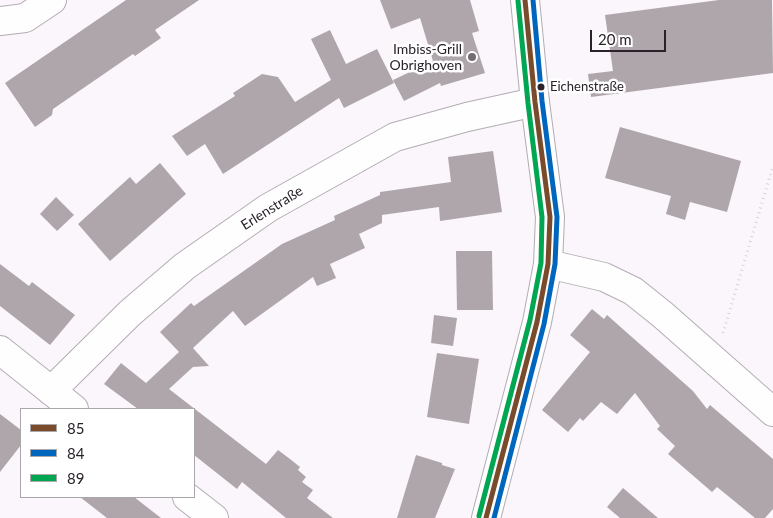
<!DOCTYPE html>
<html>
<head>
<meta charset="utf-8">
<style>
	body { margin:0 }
	#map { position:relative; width:773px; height:518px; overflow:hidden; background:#fbf6fb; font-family:Lato,sans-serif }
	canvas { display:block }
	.legend { position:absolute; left:20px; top:408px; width:175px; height:90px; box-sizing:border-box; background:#fff; border:1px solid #aaa7aa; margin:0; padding:6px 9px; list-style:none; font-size:15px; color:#2a222a }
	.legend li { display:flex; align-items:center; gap:10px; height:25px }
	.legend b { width:25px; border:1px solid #aaa7aa }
	.scale { position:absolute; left:590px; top:30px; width:76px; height:22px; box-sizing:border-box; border:2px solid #2a222a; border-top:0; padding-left:6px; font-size:15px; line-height:18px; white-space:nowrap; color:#2a222a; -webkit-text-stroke:4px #fff; paint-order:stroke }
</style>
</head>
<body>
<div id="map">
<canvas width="773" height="518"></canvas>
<ul class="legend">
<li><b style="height:6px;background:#7a4b2a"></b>85</li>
<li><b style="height:6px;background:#0065bd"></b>84</li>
<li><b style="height:6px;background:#00a651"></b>89</li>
</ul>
<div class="scale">20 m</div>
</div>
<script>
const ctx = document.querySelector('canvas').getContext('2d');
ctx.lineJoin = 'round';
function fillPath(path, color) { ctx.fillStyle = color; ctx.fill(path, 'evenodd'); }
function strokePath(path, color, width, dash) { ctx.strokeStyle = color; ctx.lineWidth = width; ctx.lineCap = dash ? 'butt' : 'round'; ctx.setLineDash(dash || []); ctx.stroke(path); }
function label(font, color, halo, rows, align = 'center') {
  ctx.font = font + ' Lato,sans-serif'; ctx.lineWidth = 5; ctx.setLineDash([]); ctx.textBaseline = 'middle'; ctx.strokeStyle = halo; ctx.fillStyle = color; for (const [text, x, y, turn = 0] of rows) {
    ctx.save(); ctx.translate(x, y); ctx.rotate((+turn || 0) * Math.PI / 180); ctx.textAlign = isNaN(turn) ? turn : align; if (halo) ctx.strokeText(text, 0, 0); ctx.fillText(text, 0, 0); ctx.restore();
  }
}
fillPath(new Path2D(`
	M126,0H199L155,30L161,38L135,56L133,54L53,109L52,115L35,127L5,83Z
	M380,0H470L479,31L472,33L485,73L441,86L440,83L404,101L393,80L433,61L420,18L391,29Z
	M719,0H772L773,73L591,97L588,74L613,71L605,15Z
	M330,30L346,64L377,49L394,83L344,108L339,98L223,174L205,144L187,156L172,136L235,96L233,93L262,74L278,77L295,102L331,80L311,39Z
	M620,127L741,161L727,212L690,202L685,220L666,214L671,196L605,178Z
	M493,151L502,212L440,221L439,207L382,215V223L359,234L365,248L330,264L336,278L317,286L313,277L245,326L233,311L193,348L209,366L193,367L169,389L266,464L278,450L290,459L300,467L298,470L306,477L302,482L313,490L307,498L333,518H286L242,482L237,489L194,455V409H138L104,384L121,363L146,383L179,352L160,332L191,303L194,306L282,244L335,220L334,216L380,195V192L451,182L448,157Z
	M160,163L186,194L110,261L78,224L130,177L136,184Z
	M56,197L74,215L57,231L40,214Z
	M456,251H492L493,310H457Z
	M0,264L29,286L32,282L75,315L50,345L0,306Z
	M592,309L604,319L607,315L693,391L707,409L710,405L773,459V509L765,518H755L717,487L712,492L668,454L675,446L657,429L660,426L635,393L617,414L601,402L583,421L580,418L568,432L542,410L590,352L570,335Z
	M434,315L457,318L453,346L431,343Z
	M437,353L479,359L469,424L427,417Z
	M0,414L21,430V445L0,472Z
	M416,455L442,463V465L455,469L435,518H397Z
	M623,488L658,518H620L607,507Z
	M80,497H134L161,518H107Z`), '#aea6ab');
const minor = new Path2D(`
	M0,21L25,18L52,0
	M548,264L604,277L633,291L663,315L773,412
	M51,391L130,313L185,266L268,208L395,137L467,117L535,102`);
const tertiary = new Path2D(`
	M0,350L74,409
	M187,497L214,518
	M486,518L537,322L548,264L550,217L535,102L525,0`);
strokePath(minor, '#b3adb3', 30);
strokePath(tertiary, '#b3adb3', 30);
strokePath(new Path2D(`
	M723,333L773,166`), '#d6d4d6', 3, [1, 4]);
strokePath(minor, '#fefefe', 28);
strokePath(tertiary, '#fefefe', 28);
strokePath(new Path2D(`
	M486,518L537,322L548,264L550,217L535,102L525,0`), '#7a4b2a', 5);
strokePath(new Path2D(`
	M494,518L544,324L555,264L557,217L542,101L533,0`), '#0065bd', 5);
strokePath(new Path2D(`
	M479,516L530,320L541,263L542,217L528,103L518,1`), '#00a651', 5);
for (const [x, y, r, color] of [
	[472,57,5,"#736c73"],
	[541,87,4.5,"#2a222a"]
]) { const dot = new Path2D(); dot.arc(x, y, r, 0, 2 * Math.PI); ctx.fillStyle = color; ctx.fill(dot); strokePath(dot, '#fff', 2); }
label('13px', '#2a222a', '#fff', [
	["Eichenstraße",550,87]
], 'left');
label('14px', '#2a222a', '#fff', [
	["Imbiss-Grill",462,49],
	["Obrighoven",462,65]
], 'right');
label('14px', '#2a222a', '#fff', [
	["Erlenstraße",272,208,-32]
]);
</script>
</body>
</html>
